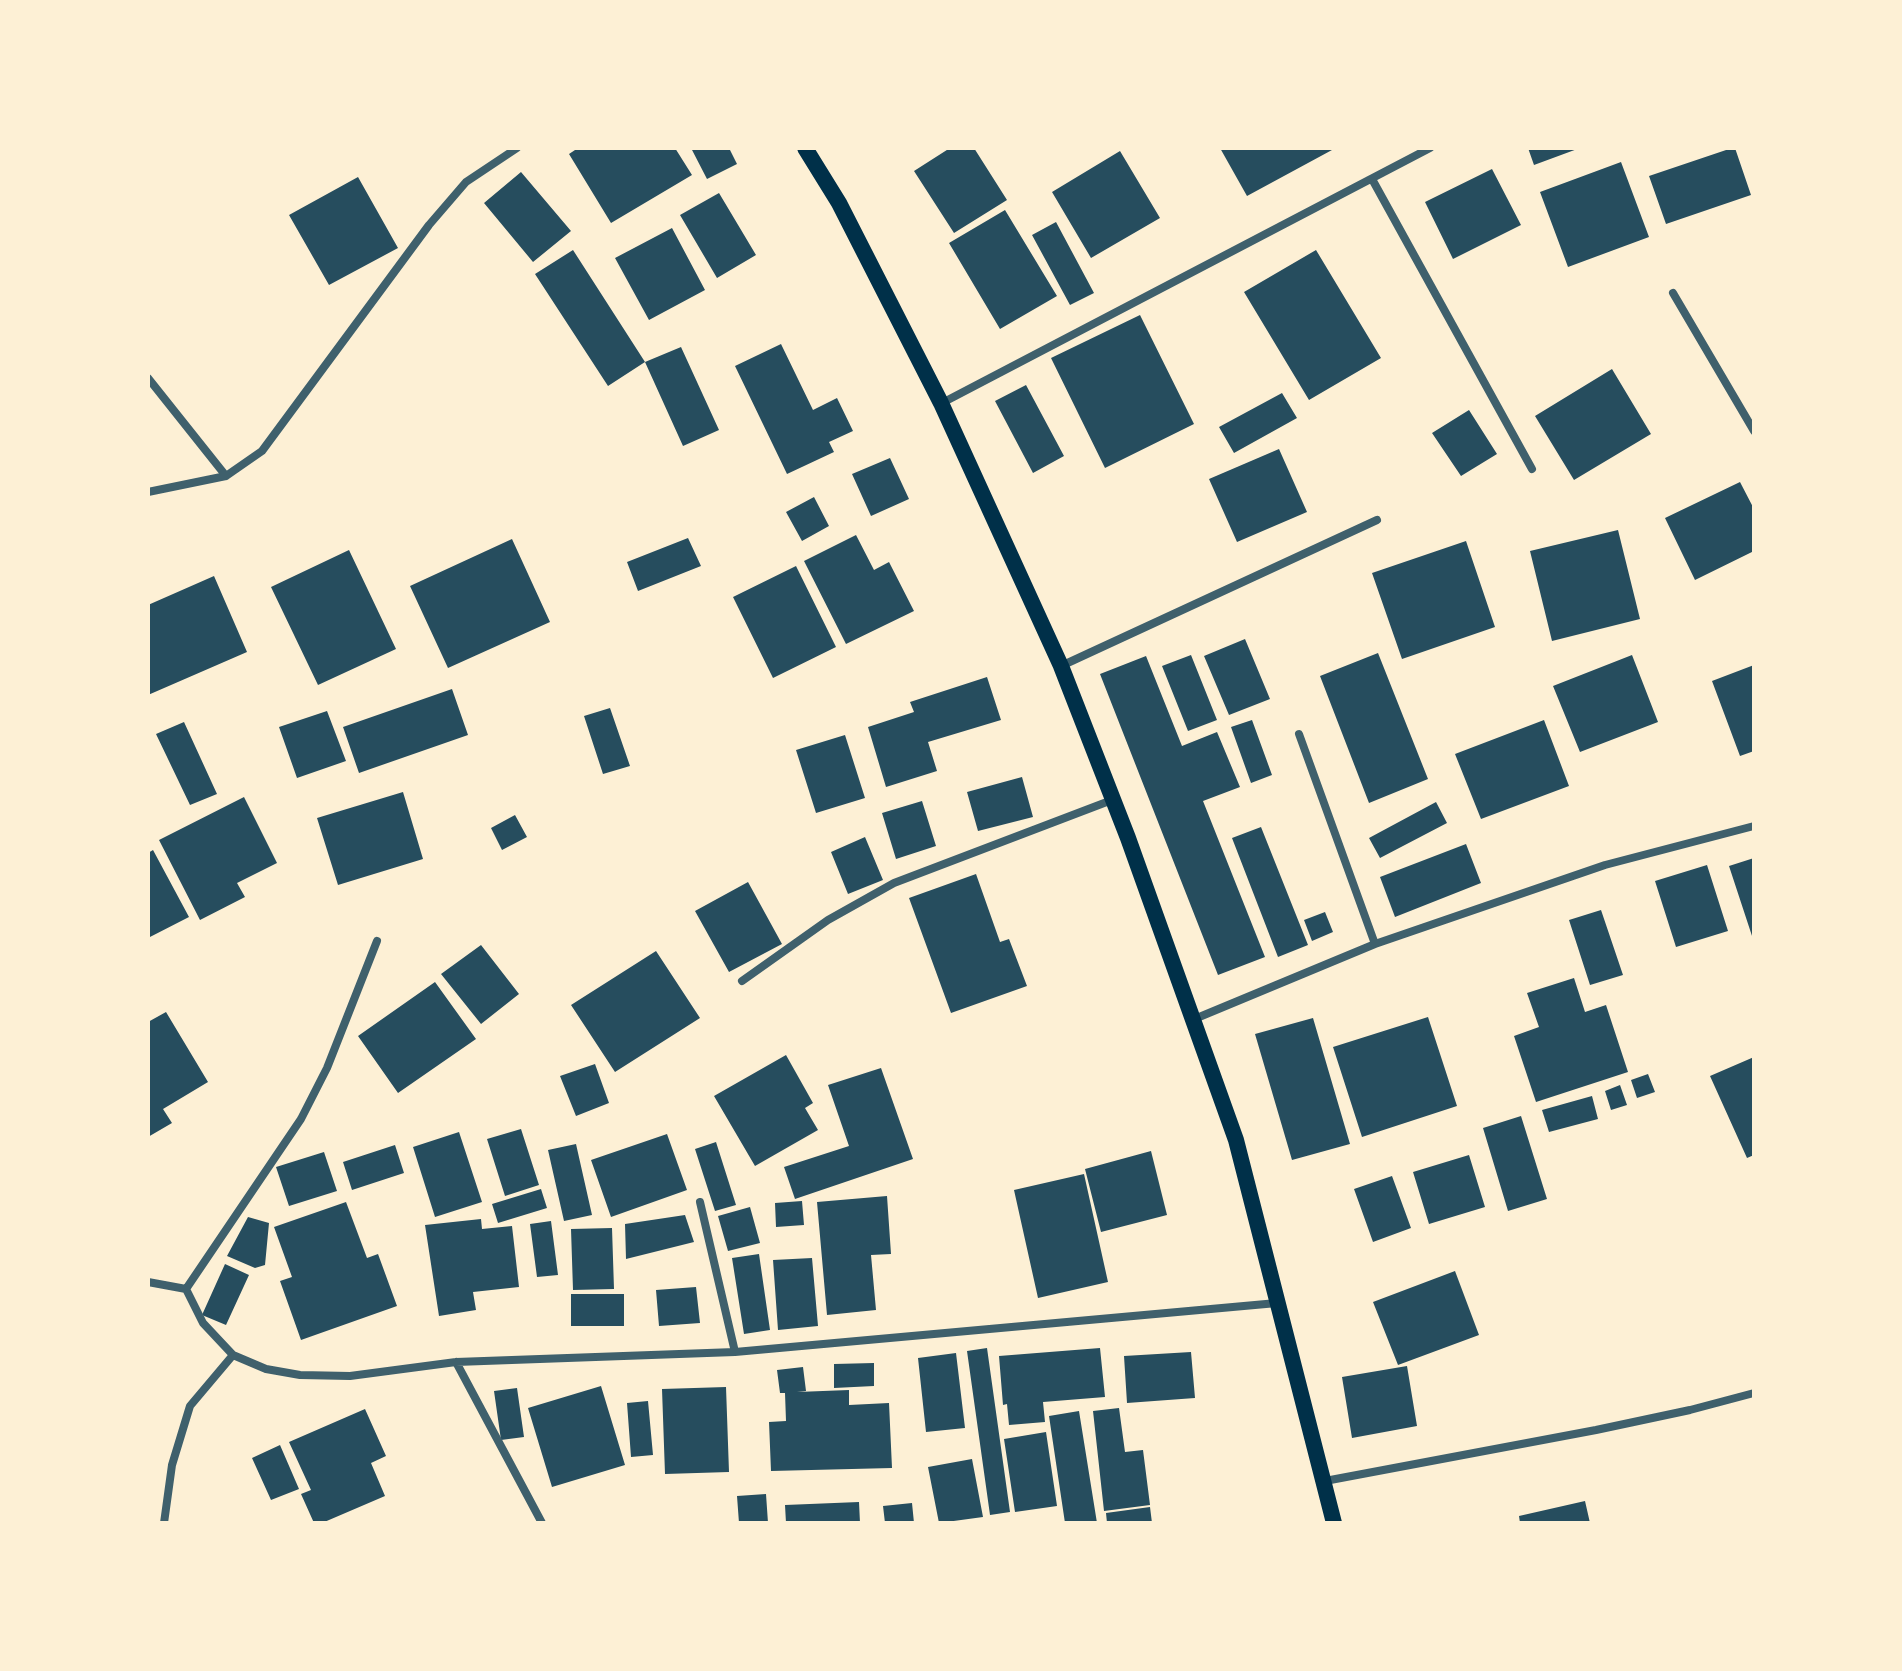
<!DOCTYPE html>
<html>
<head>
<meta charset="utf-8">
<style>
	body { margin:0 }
	#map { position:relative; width:1902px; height:1671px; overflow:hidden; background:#fdf0d5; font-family:Roboto,sans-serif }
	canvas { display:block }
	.frame { position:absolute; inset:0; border:150px solid #fdf0d5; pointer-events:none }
</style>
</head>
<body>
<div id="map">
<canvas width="1902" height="1671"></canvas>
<div class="frame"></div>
</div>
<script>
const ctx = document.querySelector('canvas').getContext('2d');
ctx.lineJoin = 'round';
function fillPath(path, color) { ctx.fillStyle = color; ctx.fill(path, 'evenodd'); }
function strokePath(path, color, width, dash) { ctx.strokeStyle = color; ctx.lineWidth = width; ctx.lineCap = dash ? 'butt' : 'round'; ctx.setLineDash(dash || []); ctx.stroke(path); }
fillPath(new Path2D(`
	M578,148H675L692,175L611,223L569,154Z
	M691,148H729L737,164L707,179Z
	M950,148H974L1007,200L954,233L914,171Z
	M1220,148H1331L1332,150L1247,196Z
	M1528,148H1580L1534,165Z
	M1732,148H1735L1751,195L1666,224L1649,176Z
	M1120,151L1160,218L1091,258L1052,192Z
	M1621,162L1649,237L1568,267L1540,192Z
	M1492,169L1521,225L1453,259L1425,202Z
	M521,172L571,231L533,262L484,203Z
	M358,177L398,248L329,285L289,215Z
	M719,193L756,255L717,278L680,215Z
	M1005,210L1057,296L1000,329L949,243Z
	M1056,222L1094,293L1070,305L1032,235Z
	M672,228L705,290L649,320L615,258Z
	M573,250L645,362L681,347L719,430L683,446L645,362L608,386L535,274Z
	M1316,250L1381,358L1309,400L1244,292Z
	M1140,315L1194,424L1105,468L1051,358Z
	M781,344L813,410L837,398L853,431L829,442L834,452L787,474L735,366Z
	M1612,369L1651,434L1574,480L1535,416Z
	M1026,385L1064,456L1033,473L995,401Z
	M1282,393L1297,418L1234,453L1219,427Z
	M1469,410L1497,454L1461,476L1432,433Z
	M1279,449L1307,512L1237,542L1209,479Z
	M890,458L909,499L871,516L852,474Z
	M1740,482L1754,509V551L1695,580L1665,518Z
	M814,497L829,526L802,541L786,512Z
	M1618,530L1640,619L1552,641L1530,551Z
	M856,535L874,570L889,562L914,611L846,644L804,561Z
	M688,538L701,566L638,591L627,562Z
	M512,539L550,622L448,668L410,586Z
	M1466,541L1495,627L1402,659L1372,573Z
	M349,550L396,649L318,685L271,587Z
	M796,566L836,647L773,678L733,597Z
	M214,576L247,652L148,695V605Z
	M1245,639L1270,699L1229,715L1204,656Z
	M1378,653L1428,779L1369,803L1320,676Z
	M1191,655L1217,720L1188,731L1162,666Z
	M1632,655L1658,722L1580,752L1553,686Z
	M1146,656L1182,746L1217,732L1240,787L1203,801L1265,957L1218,975L1100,674Z
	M1754,665V751L1740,756L1712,681Z
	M987,677L1001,720L928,742L937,771L886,787L868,727L914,712L910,702Z
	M452,689L468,735L359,773L343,727Z
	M610,708L630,766L603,774L584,716Z
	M327,711L346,761L297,778L279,727Z
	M1252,720L1272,775L1251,783L1231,727Z
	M1544,720L1569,786L1481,819L1455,754Z
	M184,722L217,794L190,805L156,734Z
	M845,735L865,798L816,813L796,750Z
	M1022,777L1033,817L978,831L967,792Z
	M403,792L423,859L338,885L317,818Z
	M244,797L277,863L237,883L245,897L200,920L159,840Z
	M922,801L936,846L896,859L882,813Z
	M1436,802L1447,823L1380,858L1369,838Z
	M515,815L527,837L502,850L491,828Z
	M1261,827L1308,945L1278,957L1232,838Z
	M865,837L883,880L848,894L831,852Z
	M1466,844L1481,883L1395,917L1380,877Z
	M153,850L189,917L148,938V853Z
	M1754,858V938L1753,939L1729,866Z
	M1707,865L1728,931L1676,947L1655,881Z
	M976,874L1000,942L1009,939L1027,986L951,1013L909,898Z
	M748,882L782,944L729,972L695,911Z
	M1601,910L1623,975L1590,985L1569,920Z
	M1325,912L1333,932L1312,941L1304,920Z
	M481,945L519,994L481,1024L441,974Z
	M656,951L700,1018L615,1072L571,1005Z
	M1574,978L1585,1012L1606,1005L1628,1072L1536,1102L1514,1036L1539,1027L1527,993Z
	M435,982L476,1039L398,1093L358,1036Z
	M166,1012L208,1082L163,1109L172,1123L148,1137V1022Z
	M1428,1017L1457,1106L1362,1137L1333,1047Z
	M1313,1018L1350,1144L1292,1160L1255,1034Z
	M786,1055L813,1103L805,1108L818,1130L755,1166L714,1096Z
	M1754,1057V1155L1747,1158L1710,1076Z
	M595,1064L609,1103L576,1116L560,1076Z
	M881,1068L913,1159L795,1199L784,1167L849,1146L828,1085Z
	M1648,1074L1655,1092L1637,1098L1631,1080Z
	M1620,1085L1627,1105L1611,1110L1605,1091Z
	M1592,1096L1598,1119L1549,1132L1542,1110Z
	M1521,1116L1547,1199L1508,1211L1483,1128Z
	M521,1129L539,1185L505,1196L487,1139Z
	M459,1132L482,1202L435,1217L413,1147Z
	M667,1134L687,1190L611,1217L591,1160Z
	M716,1142L736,1205L715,1211L695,1149Z
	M576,1144L592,1215L564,1221L548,1150Z
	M395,1145L404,1173L352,1190L343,1162Z
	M1151,1151L1167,1215L1101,1232L1085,1169Z
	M324,1152L337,1191L289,1206L276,1167Z
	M1469,1155L1485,1207L1429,1224L1413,1172Z
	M1084,1174L1108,1282L1038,1298L1014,1190Z
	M1392,1176L1411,1228L1373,1242L1354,1189Z
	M541,1189L547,1208L498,1223L492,1204Z
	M887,1196L891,1254L871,1255L876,1310L827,1315L817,1202Z
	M802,1201L804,1225L776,1227L775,1203Z
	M346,1202L367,1258L378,1254L397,1306L301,1340L280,1281L292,1277L274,1227Z
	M750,1207L760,1243L728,1251L718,1216Z
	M685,1215L694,1242L626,1259L625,1224Z
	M248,1217L269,1223L265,1265L255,1268L227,1256Z
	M481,1219L482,1229L512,1226L519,1287L473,1292L476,1310L439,1316L425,1225Z
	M551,1221L558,1275L537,1277L530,1224Z
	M612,1228L614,1289L573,1290L571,1229Z
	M759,1254L770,1330L744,1334L732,1258Z
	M812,1258L818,1326L778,1330L773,1260Z
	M225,1264L249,1275L226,1325L202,1315Z
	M1455,1271L1479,1335L1398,1365L1373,1302Z
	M696,1287L700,1323L659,1326L656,1290Z
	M571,1294H624V1326H571Z
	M987,1348L1010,1512L990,1515L967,1351Z
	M1100,1348L1105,1397L1043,1402L1045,1422L1009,1425L1007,1404L1003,1405L999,1356Z
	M1191,1352L1195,1398L1127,1403L1124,1356Z
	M956,1353L965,1428L926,1432L918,1358Z
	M874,1363V1386L834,1388V1364Z
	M1407,1366L1417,1426L1352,1438L1342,1377Z
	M803,1367L806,1391L797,1392L849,1390V1405L889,1403L892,1468L771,1471L769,1422L786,1421L785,1393H780L777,1370Z
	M601,1386L625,1465L552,1487L528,1408Z
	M726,1387L729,1472L665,1474L662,1389Z
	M517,1388L524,1437L501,1440L494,1391Z
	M648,1401L653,1455L631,1457L627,1403Z
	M1119,1408L1125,1452L1143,1450L1150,1505L1104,1511L1093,1411Z
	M365,1409L386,1456L371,1463L385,1496L322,1523H314L301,1494L311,1490L289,1442Z
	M1079,1411L1097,1523H1065L1049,1416Z
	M1046,1432L1057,1506L1015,1512L1004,1439Z
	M280,1445L299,1489L271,1500L252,1458Z
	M972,1459L983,1517L939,1523L928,1467Z
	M766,1494L768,1523H739L737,1496Z
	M1585,1501L1590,1523H1520L1519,1516Z
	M859,1502L860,1523H786L785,1505Z
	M912,1503L914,1523H885L883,1506Z
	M1150,1507L1152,1523H1107L1106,1513Z`), '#264d5e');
strokePath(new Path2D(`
	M1372,179L1532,469
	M1673,293L1754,431
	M148,378L226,476
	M942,403L1430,148
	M148,492L226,476L262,451L429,225L466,182L517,148
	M1061,666L1377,520
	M1299,734L1375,944
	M742,981L828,920L894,883L1112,800
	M1192,1020L1375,944L1605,865L1754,826
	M700,1202L735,1352
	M148,1282L186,1289L203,1323L233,1355L266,1369L300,1375L350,1376L456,1362L735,1352L1277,1303
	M186,1289L301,1119L327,1068L377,941
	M456,1362L542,1523
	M1325,1481L1596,1430L1690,1410L1754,1393
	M164,1523L172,1465L190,1406L233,1355`), '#3f606c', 8);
strokePath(new Path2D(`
	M805,148L839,203L941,403L1061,666L1128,838L1236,1140L1334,1523`), '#003049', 16);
</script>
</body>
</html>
